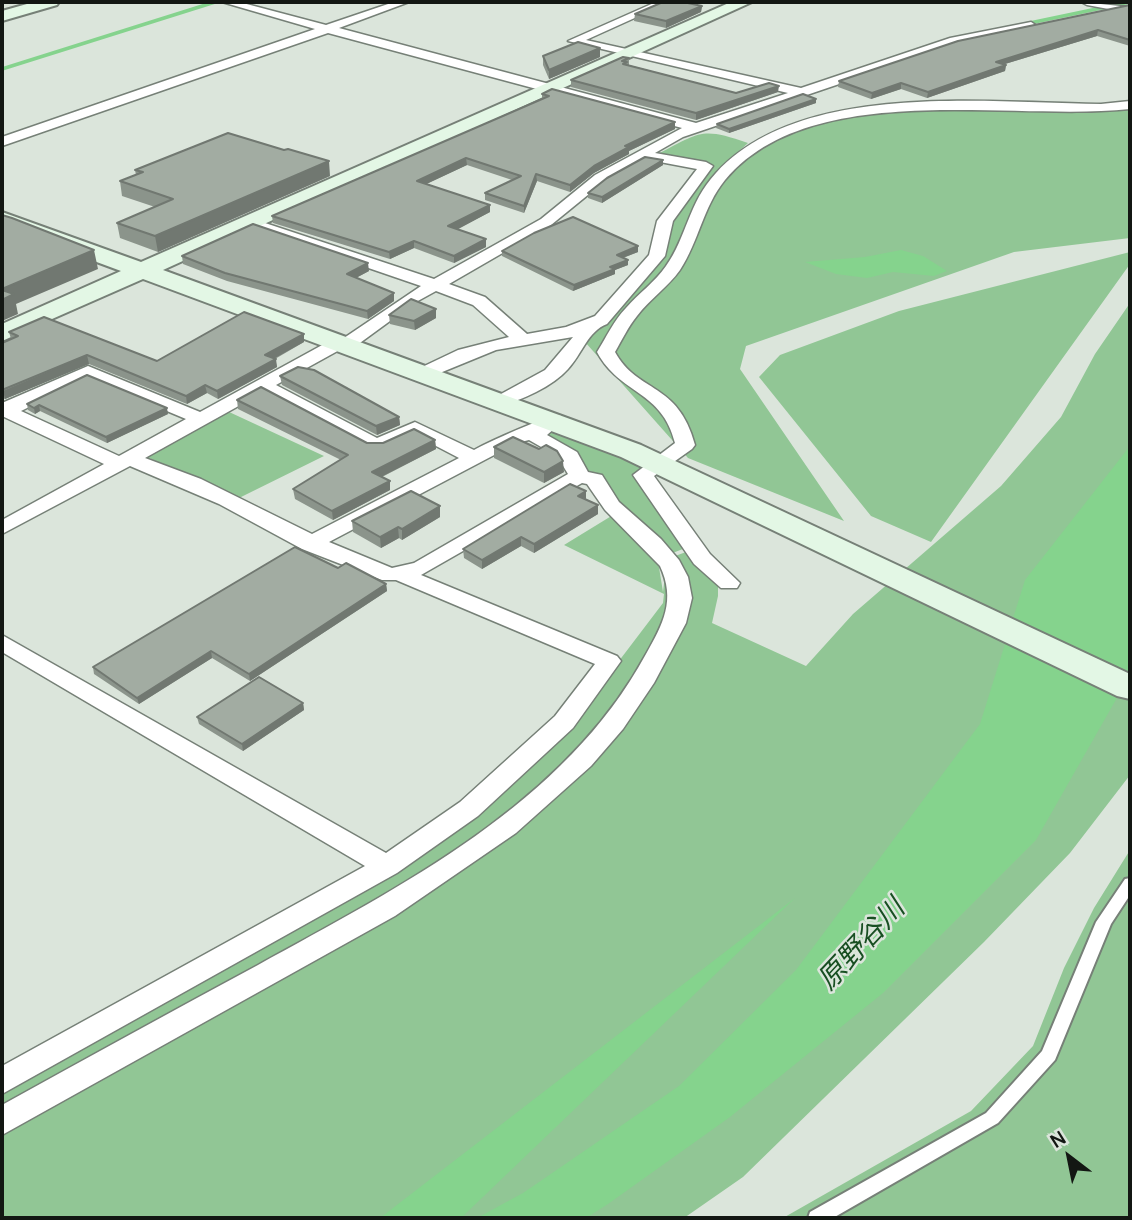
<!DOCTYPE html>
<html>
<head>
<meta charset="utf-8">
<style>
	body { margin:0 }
	#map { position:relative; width:1132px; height:1220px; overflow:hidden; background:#dbe5db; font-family:Manrope,sans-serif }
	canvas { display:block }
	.frame { position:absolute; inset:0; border:4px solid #131713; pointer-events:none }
	.north { position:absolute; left:1034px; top:1122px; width:70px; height:70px; -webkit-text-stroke:5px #dbe5db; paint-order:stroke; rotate:328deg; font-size:19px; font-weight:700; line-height:28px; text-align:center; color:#131713 }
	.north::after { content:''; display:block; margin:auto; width:24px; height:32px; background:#131713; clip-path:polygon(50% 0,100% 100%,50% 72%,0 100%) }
</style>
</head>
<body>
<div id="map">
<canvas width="1132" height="1220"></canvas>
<div class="frame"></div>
<div class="north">N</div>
</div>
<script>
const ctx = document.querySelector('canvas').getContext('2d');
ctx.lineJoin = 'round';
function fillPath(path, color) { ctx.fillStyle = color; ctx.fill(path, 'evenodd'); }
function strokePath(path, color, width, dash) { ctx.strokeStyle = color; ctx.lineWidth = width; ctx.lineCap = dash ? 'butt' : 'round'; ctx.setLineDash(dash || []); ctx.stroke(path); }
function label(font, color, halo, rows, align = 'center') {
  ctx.font = font + ' Manrope,"Noto Sans JP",sans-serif'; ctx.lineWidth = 5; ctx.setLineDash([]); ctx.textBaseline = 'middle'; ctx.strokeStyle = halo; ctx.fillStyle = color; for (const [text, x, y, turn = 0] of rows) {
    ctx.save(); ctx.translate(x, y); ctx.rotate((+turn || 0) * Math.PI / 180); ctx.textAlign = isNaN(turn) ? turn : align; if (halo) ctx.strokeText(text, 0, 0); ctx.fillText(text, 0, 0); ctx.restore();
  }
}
fillPath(new Path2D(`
	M1130,105V238L1014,252L746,346L740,369L844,521L688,458L585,342L661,243L706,166L658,154C701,132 701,127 748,143L738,152L776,135L863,110Z
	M1130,252V264L931,542L871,516L759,377L780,355L899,311Z
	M1130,303V775L1070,853L984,942L743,1177L684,1218H2V1090L237,963L393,873L565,732L663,603L664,594L564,545L613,515L658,561L663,592L667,559L686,552L718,578V596L712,623L806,666L853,614L1001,486L1061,417L1095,354Z
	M227,411L324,456L237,499L143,455Z
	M557,427L637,463L693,545L665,556L537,435Z
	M1130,850V1218H783L971,1111L1033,1046L1064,968L1094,908Z`), '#91c695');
fillPath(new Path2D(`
	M901,250L923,256L947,271L934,276L893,272L867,278L836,274L805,262L865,257Z
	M1130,446V675L1036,840L883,993L730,1117L608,1204L586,1218H477L523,1193L679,1086L796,970L980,724L1025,580Z
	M795,898L461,1218H380Z`), '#85d38d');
strokePath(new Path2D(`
	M1025,24L1130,2
	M2,69L215,2`), '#85d38d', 3.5);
const lane = new Path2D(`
	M1130,878V895L1111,924L1055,1060L998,1123L833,1218H808L810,1212L986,1113L1042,1051L1096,922L1125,879Z`);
const street = new Path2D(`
	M222,2H239L326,25L394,2H409L339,28L696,123L788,93L568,41L656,2H670L586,40L801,88L950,38L1031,22L1037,26L957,44L683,137L655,153L706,162L713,166L673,221L665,256L607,324C588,331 582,354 568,369C552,387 522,400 499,406L490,400L545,370L573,337L496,350L430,377H418L415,373L418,369L458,350L509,337L473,305L436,291L416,302L353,348H343L276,385L377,438L415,422L474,450C487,443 551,413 561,416L564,420L547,435L577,452L588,472L602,475L619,502L661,539L679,560L688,577L692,598L686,623L654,683L623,729L591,766L516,833L395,916L2,1135V1105C87,1058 172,1011 258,965C401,886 565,804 646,654C663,624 676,600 660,566L605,510L587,484L582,483L421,575L617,656L621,661L573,728L478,816L397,873L2,1094V1066L365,866L2,652V635L386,853L460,802L555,716L595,664L396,580H382L302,549L219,504L130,466L2,534V520L104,464L2,416V403L88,366L200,412L335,338H344L421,286L243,225V219H253L434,279L541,219L595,175L682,128L328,33L2,146V137L315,29ZM644,159L697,169L657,221L649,255L595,316L566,327L527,334L485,297L449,284L551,225L605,181ZM88,378L186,419L119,456L21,411ZM262,393L369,450H383L415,435L459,458L312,534L201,479L145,458ZM529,440L557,456L568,474L414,563L392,568L329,542L517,443Z
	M1081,2L1130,7V13L1087,5Z
	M1130,101V109C1012,122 811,77 725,180C703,207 699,241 680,270C668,287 650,299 637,316C628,327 622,340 615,352C638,394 678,381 695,445L692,449L654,476L710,554L740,583L737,588H721L694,564L633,475L675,443C662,390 620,395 597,352C606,338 614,320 626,308C639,293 655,282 666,266C687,237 688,203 716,173C801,80 986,103 1101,104Z`);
const secondary = new Path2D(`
	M34,2H59L57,5L2,21V11Z
	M731,2H752L163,270L641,445L1130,674V699L1117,696L621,457L143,279L2,341V324L121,271L2,227V212L141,262Z`);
strokePath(lane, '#768077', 4);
strokePath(street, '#768077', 3);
strokePath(secondary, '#768077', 4);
fillPath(lane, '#fff');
fillPath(street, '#fff');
fillPath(secondary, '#e3f7e5');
fillPath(new Path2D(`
	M1130,5V46L1097,36L1005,64L1006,65L1005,71L927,98L901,89L871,99L838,87L839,81Z
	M702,6L701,12L666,28L634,21L635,14Z
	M600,48V57L549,79L543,65V56Z
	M629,58V65L736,93L778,92L696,120L571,87V80Z
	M542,94L675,122V129L629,151V154L594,173L570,192L537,181L524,213L485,200V193L512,180L467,165L426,184L490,212L457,229L486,239V247L454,263L414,248L390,259L273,223L272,216L542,99Z
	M816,99V103L729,133L716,128L717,124Z
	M663,160V165L602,203L588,198V193Z
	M135,170L330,176L158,252L120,238L117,223L155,207L122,196L120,181L136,175Z
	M502,251L638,252L623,258L628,265L615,270V274L573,291L502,256Z
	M182,256L369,271L356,278L394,293V301L368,319L227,281L183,264Z
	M389,315L436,318L415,330L390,324Z
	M9,332L157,361L304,342L275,359L277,367L218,399L207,393L187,404L89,364L5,399L2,398V343L11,339Z
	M280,376L399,417L400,425L377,435L282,385Z
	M237,400L367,443H383L435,440L436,449L382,477L390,490L333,520L295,499L293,489L341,460L238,409Z
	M27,404L168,414L107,443L40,411L35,414L28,410Z
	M494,447L564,472L544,483L494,458Z
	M586,500L598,514L534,553L521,546L482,569L464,558L463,549Z
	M440,517L402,540L399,538L381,548L353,532L352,521Z
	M338,568L386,584L387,591L250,681L212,658L139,704L94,674L93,667Z
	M303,703L304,710L243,751L199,724L197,717Z`), '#8b948b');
fillPath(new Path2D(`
	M702,6L701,12L666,28V21Z
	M1098,30L1097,36L995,67L996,62Z
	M600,48V57L549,79V70Z
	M1006,65L1005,71L927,98L928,92Z
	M901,83V89L871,99L872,93Z
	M779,86L778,92L696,120V113Z
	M816,99V103L729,133V129Z
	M675,122V129L629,151V154L594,173L570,192V185L594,166L625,146Z
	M466,158L467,165L418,188L417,181Z
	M663,160V165L602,203V197Z
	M329,161L330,176L158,252L155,236Z
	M536,174L537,181L524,213V206Z
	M490,205V212L449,234L448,226Z
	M486,239V247L454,263V256Z
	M414,241V248L390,259L389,252Z
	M638,246V252L617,260V255Z
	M94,250L98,269L16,304L18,314L2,321V289Z
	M628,260V265L615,270V274L573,291L574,285L610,267Z
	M368,263L369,271L348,282L347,274Z
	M394,293V301L368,319L367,311Z
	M436,309V318L415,330L414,321Z
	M304,334V342L266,363L265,355Z
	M87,355L89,364L5,399L3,391Z
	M276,359L277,367L218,399L217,391Z
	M205,385L207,393L187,404L186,396Z
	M39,405L40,411L35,414L34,408Z
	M167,408L168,414L107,443L106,437Z
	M399,417L400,425L377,435L376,426Z
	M435,440L436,449L373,481L372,472Z
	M563,461L564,472L544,483V472Z
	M390,481V490L333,520L332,511Z
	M586,491V500L578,496Z
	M598,505V514L534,553V544Z
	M440,506V517L402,540V529Z
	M398,527L399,538L381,548L380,537Z
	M521,537V546L482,569V560Z
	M386,584L387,591L250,681L249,674Z
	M211,651L212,658L139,704L137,698Z
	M303,703L304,710L243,751L242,744Z`), '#717871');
const building = new Path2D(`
	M663,2H683L702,6L666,21L635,14Z
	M1130,5V40L1098,30L996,62L1006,65L928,92L901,83L872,93L839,81L958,41Z
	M578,42L600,48L549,70L543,56Z
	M623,57L629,58L622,61L627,62L623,64L736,93L769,83L779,86L696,113L571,80Z
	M552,89L675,122L625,146L629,147L594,166L570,185L536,174L524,206L485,193L521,176L466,158L417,181L490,205L448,226L486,239L454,256L414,241L389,252L272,216L549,96L542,94Z
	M803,94L816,99L729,129L717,124Z
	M228,133L284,150L288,149L329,161L155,236L117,223L173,199L120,181L143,172L135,170Z
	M645,157L663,160L602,197L588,193L607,178Z
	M2,215L12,218L94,250L2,289Z
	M573,217L638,246L617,255L628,260L610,267L615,269L574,285L502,251L534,233Z
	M253,224L368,263L347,274L394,293L367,311L225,273L182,256Z
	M2,290L14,294L2,300Z
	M411,299L436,309L414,321L389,315Z
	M244,312L304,334L265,355L276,359L217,391L205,385L186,396L87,355L2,390V343L18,336L9,332L44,317L157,361Z
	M298,367L314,370L399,417L376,426L280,376Z
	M87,375L167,408L106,437L39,405L34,408L27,404Z
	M261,387L367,443H383L414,429L435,440L372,472L390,481L332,511L293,489L348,455L237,400Z
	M513,437L539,449L546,445L557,451L563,461L544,472L494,447Z
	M570,484L586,491L578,496L598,505L534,544L521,537L482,560L463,549Z
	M411,491L440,506L402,529L398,527L380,537L352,521Z
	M295,547L338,568L346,563L386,584L249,674L211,651L137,698L93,667Z
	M259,677L303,703L242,744L197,717Z`);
fillPath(building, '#a2aca2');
strokePath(building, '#717871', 2);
label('italic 28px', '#184f22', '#dbe5db', [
	["原野谷川",862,945,-47]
]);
</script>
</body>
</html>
